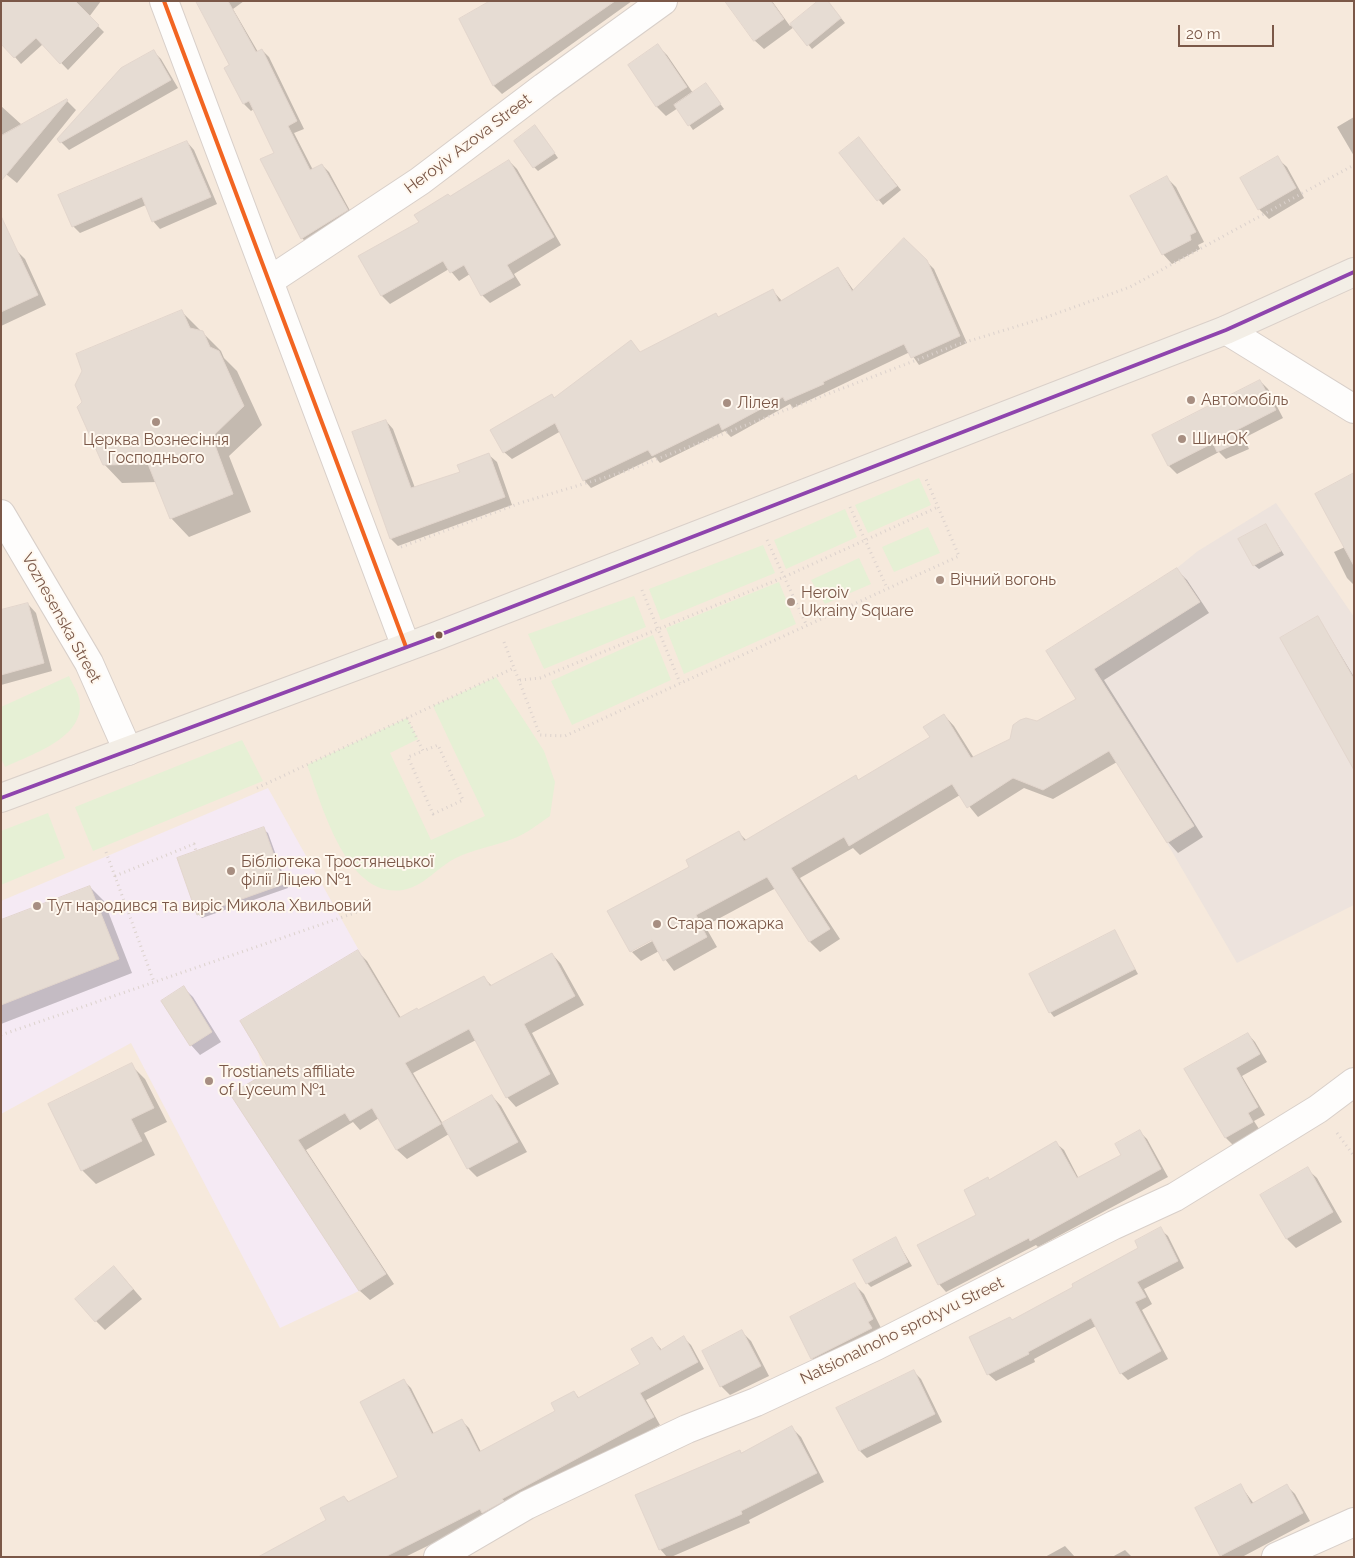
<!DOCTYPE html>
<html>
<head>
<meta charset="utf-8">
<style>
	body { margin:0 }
	#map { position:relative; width:1355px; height:1558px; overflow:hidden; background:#f9f3ec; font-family:Raleway,sans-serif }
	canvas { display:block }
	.frame { position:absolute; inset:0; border:2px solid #7b5848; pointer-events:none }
	.scale { position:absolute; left:1178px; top:25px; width:96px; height:22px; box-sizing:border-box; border:2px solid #7b5848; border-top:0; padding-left:6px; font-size:15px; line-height:18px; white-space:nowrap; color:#7b5848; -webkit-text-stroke:4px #fff8ef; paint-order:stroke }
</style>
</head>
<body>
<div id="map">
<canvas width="1355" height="1558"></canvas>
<div class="frame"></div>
<div class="scale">20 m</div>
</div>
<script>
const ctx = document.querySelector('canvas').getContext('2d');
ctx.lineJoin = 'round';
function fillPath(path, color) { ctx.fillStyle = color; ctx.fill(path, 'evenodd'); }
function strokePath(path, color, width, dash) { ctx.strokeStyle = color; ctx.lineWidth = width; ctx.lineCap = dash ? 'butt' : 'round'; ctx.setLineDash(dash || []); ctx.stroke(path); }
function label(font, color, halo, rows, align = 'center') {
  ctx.font = font + ' Raleway,sans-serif'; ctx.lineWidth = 4; ctx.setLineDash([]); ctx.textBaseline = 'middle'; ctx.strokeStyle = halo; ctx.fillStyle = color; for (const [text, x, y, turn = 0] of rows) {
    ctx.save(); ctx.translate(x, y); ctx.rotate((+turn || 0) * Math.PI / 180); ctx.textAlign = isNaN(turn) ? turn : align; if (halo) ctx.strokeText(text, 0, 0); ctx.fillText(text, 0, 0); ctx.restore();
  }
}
fillPath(new Path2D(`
	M1,1H1354V1557H1Z`), '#f6e9dc');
fillPath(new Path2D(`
	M1276,503L1354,617V905L1237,963L1167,843L1046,651L1177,568L1198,551Z`), '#ede3dd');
fillPath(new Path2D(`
	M268,788L375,979L257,1050L279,1112L386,1274L359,1291L280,1328L131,1043L1,1114V901Z`), '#f5eaf4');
fillPath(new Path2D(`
	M919,478L931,505L868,533L855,505Z
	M845,509L857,537L786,569L774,540Z
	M928,527L940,553L894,572L882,547Z
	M763,545L775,573L661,620L649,589Z
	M859,558L871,584L825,604L811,580Z
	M779,582L796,624L684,674L666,628Z
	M634,596L646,627L544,669L528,634Z
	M653,635L671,680L572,725L551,681Z
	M69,676C72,683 77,690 79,698C88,737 32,754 5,767L1,758V707Z
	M496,677L544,751L555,782L550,816C536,826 522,837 504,842C489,847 473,850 458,857C438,866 425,886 403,890C346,899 322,804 307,765L407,718L418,739L390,753L431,840L485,816L433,706Z
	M242,740L263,781L93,851L75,807Z
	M48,813L65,858L1,885V831Z`), '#e6f0d5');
fillPath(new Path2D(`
	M1,1H101L89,17L104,32L68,70L43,44L21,64L15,57Z
	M198,1H244L233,9L258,52L262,50L269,57L304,129L294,133L313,170L322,165L329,172L354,218L309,245L302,238L276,153L254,109L251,111L244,104L231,66Z
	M551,1H632L502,94L494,86L461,20Z
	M735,1H772L790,26L820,1H827L845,23L812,49L794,27L764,49L754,40Z
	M658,46L667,55L693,93L706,85L724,109L693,130L678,108L666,116L657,107L629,65Z
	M153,51L161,59L178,88L69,150L61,142Z
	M66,100L76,110L17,183L1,170V106L22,125Z
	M1354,117V156L1337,127Z
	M539,131L558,158L538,171L534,167Z
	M859,138L901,190L883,205L841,153Z
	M187,142L194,150L217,204L160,229L153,221L146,205L80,233L73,226Z
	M1277,158L1287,167L1304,198L1269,219L1259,209L1242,178Z
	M509,161L517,169L561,245L514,274L521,285L490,303L482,295L470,274L459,281L449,269L390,304L382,296L359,257L421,223L451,197Z
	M1167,178L1176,187L1204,242L1198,245L1200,249L1172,264L1163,254Z
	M904,239L934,269L967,343L919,365L910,352L793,408L790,404L731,437L725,431L660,463L655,457L591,488L584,480L561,431L512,459L504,452L552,395L555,399L631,342L641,353L716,315L719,318L773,291L782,301L838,268L854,291Z
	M16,250L25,259L46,305L1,326V257Z
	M182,312L221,351L224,358L237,371L262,425L229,456L251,512L189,537L171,518L157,482L122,483L104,464Z
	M1260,381L1268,389L1283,418L1244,438L1249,449L1226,459L1219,452L1177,474L1169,466Z
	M386,421L393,429L415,488L462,473L489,455L497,462L512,505L398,546L391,539Z
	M1354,475V585L1347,578L1334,552L1345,547Z
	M1266,525L1284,555L1259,569L1254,565Z
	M1177,570L1187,580L1209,613L1104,680L1203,837L1178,853L1168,842L1117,762L1053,799L1024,788L978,817L960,795L860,855L853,848L800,878L840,939L820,952L810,942L776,888L705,926L717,947L674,971L659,951L641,961L631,951L691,867L739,833L747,841L855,777L859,781L931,738L944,715L954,726L974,758L1011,740L1078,699L1048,652ZM656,936L658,938L632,952V949Z
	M28,604L36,613L52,671L1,685V611Z
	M1318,617L1354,677V748Z
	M263,829L268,833L288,888L202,918L198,914Z
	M90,887L104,901L132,973L1,1024V921Z
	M1114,931L1138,974L1054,1017L1050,1012Z
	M358,952L367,961L401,1018L419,1012L484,978L492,986L552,954L561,964L584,1005L532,1033L559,1084L516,1107L507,1097L476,1040L413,1073L443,1124L492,1096L501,1106L527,1152L477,1177L468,1168L449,1134L407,1159L397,1150L379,1118L360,1130L353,1122L306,1150L394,1284L370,1300L360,1291L231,1094L272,1072Z
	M184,988L193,997L221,1042L200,1055L191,1045Z
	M1248,1034L1255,1042L1267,1062L1242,1076L1265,1115L1254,1121L1259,1129L1233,1145L1226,1138L1186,1070Z
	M131,1065L145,1079L167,1122L144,1133L155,1155L96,1184L82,1170Z
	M1140,1132L1147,1139L1168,1177L1038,1247L1036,1245L946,1292L939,1284L978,1216L1056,1143L1064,1150L1079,1179L1123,1155Z
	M1307,1169L1317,1178L1342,1222L1296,1248L1287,1239Z
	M1160,1229L1168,1236L1184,1268L1144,1289L1152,1304L1142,1310L1168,1359L1128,1380L1121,1373L1096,1326L1034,1359L1035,1362L996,1381L988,1374L1075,1287L1140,1248Z
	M896,1239L912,1266L871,1287L867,1283Z
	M123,1277L142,1299L105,1330L96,1321Z
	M855,1285L864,1294L881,1328L822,1367L812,1358Z
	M742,1332L751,1341L769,1376L730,1395L721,1386Z
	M684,1338L691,1345L704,1369L646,1400L660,1425L509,1506L405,1557H264L328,1521L344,1497L350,1503L400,1478L404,1381L411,1388L434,1434L462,1421L469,1428L481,1452L557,1412L574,1392L580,1399L641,1365L652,1339L662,1350Z
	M914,1372L921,1379L942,1422L867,1458L860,1451Z
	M792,1428L801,1437L824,1482L749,1520L750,1523L671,1557H667L660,1549L740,1451L742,1454Z
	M1241,1486L1254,1504L1287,1486L1295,1494L1310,1521L1242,1557H1223L1221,1555Z
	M1065,1546L1075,1557H1045Z
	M1125,1550L1132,1557H1112Z`), '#0003');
const building = new Path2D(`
	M1,1H75L99,25L60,64L36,38L14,58L1,44Z
	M196,1H228L256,52L262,49L297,121L288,126L310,170L322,164L348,210L301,239L260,159L274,153L249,101L243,104L224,68L229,65Z
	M490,1H615L493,86L459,19Z
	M725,1H771L784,19L754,41Z
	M818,1H828L841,18L807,46L790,24Z
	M658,44L687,87L656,107L628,65Z
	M154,50L171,80L60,143L57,139L121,68Z
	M706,83L721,104L688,126L674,105Z
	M67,99L68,100L1,181V136Z
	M535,125L555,153L533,168L514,141Z
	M859,137L897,186L877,201L839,153Z
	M187,141L211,197L152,222L142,197L72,227L58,195Z
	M1278,156L1296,188L1258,210L1240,178Z
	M509,160L554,237L507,265L514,277L481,296L464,265L450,273L443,261L381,296L358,256L419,222L414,215L448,194L450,196Z
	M1167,176L1196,232L1190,235L1191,240L1162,255L1130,196Z
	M1,216L38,295L1,312Z
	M904,238L927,260L960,336L911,358L904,344L823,382L824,384L785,401L783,397L722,430L719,423L652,456L648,450L583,481L555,423L503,453L490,430L552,394L554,398L631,340L640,352L716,313L718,317L773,289L779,302L838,267L852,291Z
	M182,310L190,328L203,331L210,347L219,351L244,406L212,437L233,494L170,519L148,464L103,465L77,407L82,402L75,385L82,371L76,354Z
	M1260,380L1276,410L1237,430L1242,441L1217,452L1213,443L1168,466L1152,435Z
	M386,420L411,488L460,472L457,465L489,453L505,497L390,539L352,432Z
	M1354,473V566L1315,494Z
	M1266,524L1281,551L1253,566L1238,539Z
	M1177,568L1200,602L1094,669L1194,826L1167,843L1109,751L1043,790L1013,778L967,808L952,784L849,846L844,837L791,868L830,929L809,942L767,877L696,915L707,937L663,961L652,940L630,952L607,911L689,867L686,860L739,831L744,841L856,775L858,780L930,737L923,727L944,714L971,758L1010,739L1013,725L1020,720L1026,718L1037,721L1076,699L1046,651Z
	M28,603L44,663L1,675V610Z
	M1318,616L1354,679V770L1280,638Z
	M264,827L284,884L197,915L177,858Z
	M90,886L119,959L1,1005V920Z
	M1115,930L1135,969L1049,1013L1029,974Z
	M358,950L399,1018L417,1008L418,1010L484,976L490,986L552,953L575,996L524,1024L550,1074L506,1098L469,1029L405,1063L441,1124L396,1150L372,1108L350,1121L345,1113L298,1140L386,1274L359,1291L230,1094L270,1071L240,1021Z
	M184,986L212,1032L190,1046L161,1001Z
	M1248,1033L1260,1054L1236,1068L1258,1107L1248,1113L1253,1122L1225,1138L1184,1069Z
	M132,1063L154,1108L131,1119L142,1141L81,1171L48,1104Z
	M492,1095L518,1142L467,1169L442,1123Z
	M1140,1130L1161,1169L1030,1241L1029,1238L938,1285L917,1245L976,1215L964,1190L988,1177L989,1180L1056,1141L1077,1178L1121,1155L1115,1144Z
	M1308,1167L1333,1212L1286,1239L1260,1195Z
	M1161,1227L1178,1261L1137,1282L1146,1297L1135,1302L1161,1351L1120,1374L1091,1318L1028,1352L1029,1354L987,1375L969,1337L1010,1317L1012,1320L1073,1287L1072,1284L1138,1248L1135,1241Z
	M896,1237L908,1262L866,1284L853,1260Z
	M114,1266L133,1289L95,1322L75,1299Z
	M855,1283L873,1319L868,1322L872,1328L811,1359L790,1317Z
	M742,1330L761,1366L720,1387L702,1351Z
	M684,1336L698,1362L640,1393L654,1417L502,1499L504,1501L482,1513L480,1509L385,1557H258L326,1520L320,1508L344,1496L348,1502L398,1477L360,1402L404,1379L432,1434L462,1419L479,1452L555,1411L551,1403L574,1391L578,1398L640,1364L631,1349L652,1337L660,1350Z
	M914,1370L935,1414L859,1451L836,1408Z
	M792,1426L817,1473L741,1511L742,1514L659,1550L635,1495L740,1450L741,1453Z
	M1241,1484L1251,1504L1287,1484L1303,1513L1220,1556L1195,1508Z`);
fillPath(building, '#e6dcd3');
strokePath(building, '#e3d6cd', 1);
const minor = new Path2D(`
	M164,1L406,647
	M269,281L420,181L544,87L663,1
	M1226,330L1354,409
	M1,514L89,663L128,751
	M438,1557L527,1505L687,1429L756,1402L876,1346L1114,1225L1175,1197L1318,1109L1354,1082
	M1276,1557L1354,1522`);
const major = new Path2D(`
	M1,798L434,637L1226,330L1354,272`);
strokePath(minor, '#d8cfc9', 30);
strokePath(major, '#dad0c9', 30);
strokePath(new Path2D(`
	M850,507L887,588
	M767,540L806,624
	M401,547L520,503L623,472L956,345L1044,318L1130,287L1354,165
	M642,590L680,683
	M504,642L540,735L565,736L959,556L926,479
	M520,680L540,678L784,577L938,507
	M407,718L423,751L408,757L433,814L463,800L438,745L423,751
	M257,788L514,668
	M106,852L154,982
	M115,876L194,844L196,851
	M1,1035L363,910
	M1337,1133L1354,1156`), '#dcd2cd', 3, [1, 4]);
strokePath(minor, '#fefdfc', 28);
strokePath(major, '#f3eee6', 28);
strokePath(new Path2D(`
	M164,1L406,647`), '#f26522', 4);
strokePath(new Path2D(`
	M1,798L434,637L1226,330L1354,272`), '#8e44ad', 4);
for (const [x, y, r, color] of [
	[1191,400,5,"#a78e81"],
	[727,403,5,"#a78e81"],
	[156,422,5,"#a78e81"],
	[1182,439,5,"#a78e81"],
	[940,580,5,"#a78e81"],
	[791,602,5,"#a78e81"],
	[439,635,4.5,"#7b5848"],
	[231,871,5,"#a78e81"],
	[37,906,5,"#a78e81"],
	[657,924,5,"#a78e81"],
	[209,1081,5,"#a78e81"]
]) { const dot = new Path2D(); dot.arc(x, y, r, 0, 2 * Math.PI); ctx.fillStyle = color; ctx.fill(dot); strokePath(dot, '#fff8ef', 2); }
label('16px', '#7b5848', '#fff8ef', [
	["Heroyiv Azova Street",468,144,-37],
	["Voznesenska Street",61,618,61],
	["Natsionalnoho sprotyvu Street",902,1331,-26]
]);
label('16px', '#7b5848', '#fff8ef', [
	["Автомобіль",1201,400],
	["Лілея",737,403],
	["ШинОК",1192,439],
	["Церква Вознесіння",156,440,"center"],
	["Господнього",156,458,"center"],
	["Вічний вогонь",950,580],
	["Heroiv",801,593],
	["Ukrainy Square",801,611],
	["Бібліотека Тростянецької",241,862],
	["філії Ліцею №1",241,880],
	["Тут народився та виріс Микола Хвильовий",47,906],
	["Стара пожарка",667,924],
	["Trostianets affiliate",219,1072],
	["of Lyceum №1",219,1090]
], 'left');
</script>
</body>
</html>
